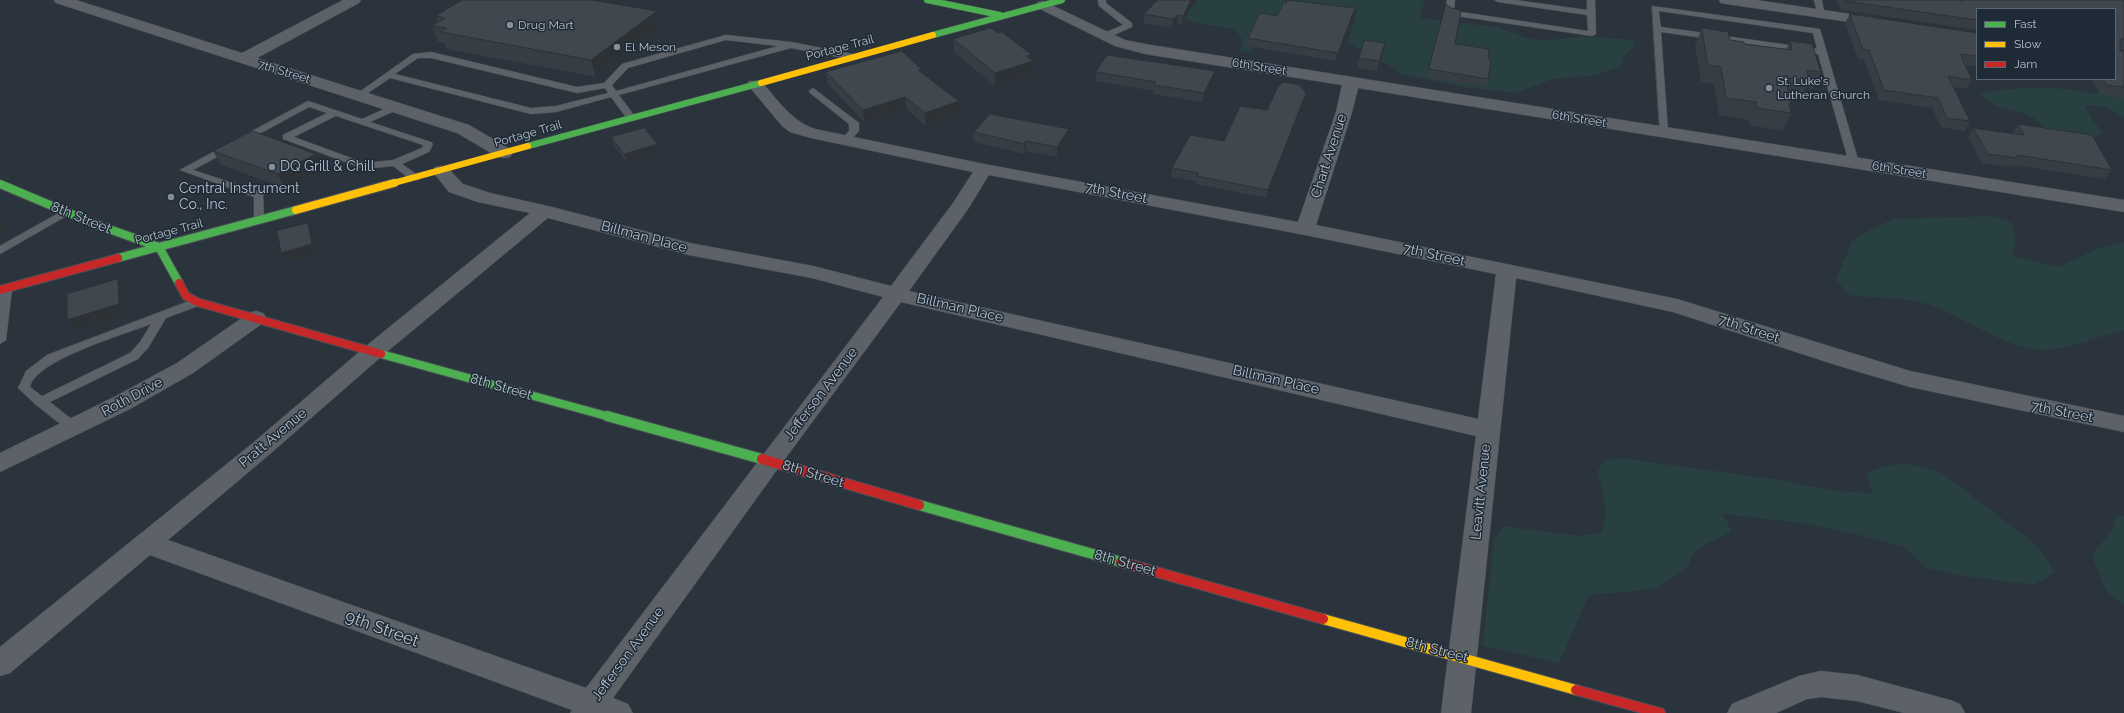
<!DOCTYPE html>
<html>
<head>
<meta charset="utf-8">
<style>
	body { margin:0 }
	#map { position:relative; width:2124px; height:713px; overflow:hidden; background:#2b333c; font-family:Raleway,sans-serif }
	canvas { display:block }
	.legend { position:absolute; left:1976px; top:8px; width:140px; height:72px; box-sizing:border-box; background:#1e2a36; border:1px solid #5b6672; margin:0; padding:5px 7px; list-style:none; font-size:12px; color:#b6c0cb }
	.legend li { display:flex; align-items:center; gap:8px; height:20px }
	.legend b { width:20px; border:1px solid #5b6672 }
</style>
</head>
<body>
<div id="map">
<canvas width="2124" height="713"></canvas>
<ul class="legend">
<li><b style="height:5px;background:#4caf50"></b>Fast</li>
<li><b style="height:5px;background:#ffc107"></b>Slow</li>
<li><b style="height:5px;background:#c62828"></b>Jam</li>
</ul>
</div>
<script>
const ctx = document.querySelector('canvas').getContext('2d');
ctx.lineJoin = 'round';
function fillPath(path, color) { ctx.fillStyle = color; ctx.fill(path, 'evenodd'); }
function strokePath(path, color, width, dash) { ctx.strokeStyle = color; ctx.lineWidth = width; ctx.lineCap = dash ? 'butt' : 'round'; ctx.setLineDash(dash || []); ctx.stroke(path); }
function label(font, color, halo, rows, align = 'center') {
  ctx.font = font + ' Raleway,sans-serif'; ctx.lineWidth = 3; ctx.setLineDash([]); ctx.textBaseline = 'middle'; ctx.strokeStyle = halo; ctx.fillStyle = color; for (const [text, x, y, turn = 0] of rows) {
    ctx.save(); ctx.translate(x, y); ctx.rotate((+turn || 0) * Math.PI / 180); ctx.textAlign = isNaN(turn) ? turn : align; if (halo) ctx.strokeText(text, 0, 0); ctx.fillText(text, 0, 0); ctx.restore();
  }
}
fillPath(new Path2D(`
	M1187,0H1425L1419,18L1497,27L1530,39L1547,40L1588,36L1632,40L1635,45L1624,56L1621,66L1597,75L1552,79L1517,93L1471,88L1399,74L1397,70L1351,45V43L1348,42L1356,14L1359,11L1327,7L1282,11L1278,15L1275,21L1259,37L1251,53L1240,51L1243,41L1235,29L1202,24L1171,16Z
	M2121,77H2124V118C2113,109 2100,104 2085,106L2092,119L2103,133L2092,141L2046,135C2036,110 2018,114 1997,106C1991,103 1984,98 1979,94C2017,86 2056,85 2095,94Z
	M1991,216L2012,223L2016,243L2012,256L2059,267L2096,249L2124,242V331C2097,335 2073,349 2045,350C2009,350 1968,320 1935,307C1907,296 1878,299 1849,295L1836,280L1852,241L1877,226L1895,219Z
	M1621,458L1780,480L1835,491L1872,493L1867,472L1884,466L1905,463L1942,473L2030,540L2046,557L2054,572L2045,579L2033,585L1965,576L1927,568L1904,547L1863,536L1809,524L1723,514L1732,532L1708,543L1694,552L1688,566L1658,588L1616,593L1592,594L1588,597L1559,663L1483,646L1494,539L1503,526L1581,536L1602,532C1608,509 1604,495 1597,473L1603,461Z
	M2116,515L2124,516V605L2106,591L2092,556L2113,528Z`), '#284041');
const lane = new Path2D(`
	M1098,0H1106V3L1132,23V27L1107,38H1101V34L1123,25L1099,6Z
	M1447,0H1455L1454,11L1588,31L1587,15L1498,2L1494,0H1515L1587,10V0H1595L1596,34L1592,36L1450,15L1446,13Z
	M1814,0H1822L1825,17L1818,15Z
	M1652,6L1820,29L1859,163L1857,165L1854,166L1849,163L1818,54L1661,32L1668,132L1666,134H1660ZM1659,11L1813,33L1817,49L1661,27Z
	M726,35L791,42L853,54L857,57L853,60L791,48L619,95L636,118L631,121L628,120L611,97L556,112L531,114L390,78L362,97L359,98L355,95L413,54L431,52L577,87L604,83L622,64ZM726,40L778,46L616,91L612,85L628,68ZM418,58H431L577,93L605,88L608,93L556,106L531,108L395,74Z
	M813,88L859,123V131L849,142L846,143L841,140L849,131V124L810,93L809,91Z
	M308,101L362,119L393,105H399V109L370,122L431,142L433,144L429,152L402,164L419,176V180H411L393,166L364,169L283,139V135L327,113L309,107L193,170L263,193L264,220L263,222L259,223L254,220V197L180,170ZM336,116L423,145L422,148L393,160L365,163L294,137Z
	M66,209L70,210L71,212L70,214L0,254V246Z
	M6,285L12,289L6,340L0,344V292L2,287Z
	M197,298L203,302L201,305L166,318L148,348L138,359L50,402L78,424L79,427L78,430H68L36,405L18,388L26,371L47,355ZM151,324L140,342L130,353L42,396L30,387C35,360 126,334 151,324Z`);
const street = new Path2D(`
	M54,0H76L242,53L343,0H361L359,3L257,58L469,125L510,149L513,153L510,157L504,158L498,157L457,133L56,3Z
	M1719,0H1756L1877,18L1882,19L1884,22L1882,25L1877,26L1726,4L1721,3Z
	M1043,1L1125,40L1145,44L2124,200V212L1358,88L1352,112L1316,225L1677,299L1910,371L2124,416V432L1910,387L1836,365L1673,312L1516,278L1471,713H1441L1476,436L901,302L779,467L613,698L628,704L633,713H570L572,710L150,555L10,673L0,676V647L254,442L366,346L530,213L478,202L449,192L432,171L435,167L441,166L447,167L463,184L490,193L552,207L690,243L813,266L891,286L953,203L973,172L811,138L790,132L782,126L747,84L749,81H761C777,99 791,121 815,129L984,164L1298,222L1336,112L1342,85L1145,54L1115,46L1038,8L1036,5L1038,2ZM989,175L1305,235L1496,274L1478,419L909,291L968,209ZM548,218L689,255L812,278L883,297L586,688L168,540L270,454L382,356Z
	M256,311L263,313L267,318L263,323L193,373L130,409L0,472V453L114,397L177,363L249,313Z
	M1821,671L1857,675L1950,700L1960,704L1965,713H1904L1857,701L1821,697L1807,699L1776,713H1727L1732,704L1799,676Z`);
const fastFar2 = new Path2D(`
	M927,0L1000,15
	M933,35L1062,0
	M528,146L761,83`);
const fastFar1 = new Path2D(`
	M0,184L95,224L159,247L179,283
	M118,258L296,210
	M381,354L610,417`);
const fast = new Path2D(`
	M607,416L762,459
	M919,505L1121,562`);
const slowFar2 = new Path2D(`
	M761,83L933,35
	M390,184L528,146`);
const slowFar1 = new Path2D(`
	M296,210L394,183`);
const slow = new Path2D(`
	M1323,619L1576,690`);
const jamFar1 = new Path2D(`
	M179,283L186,296L197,302L381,354
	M0,290L118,258`);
const jam = new Path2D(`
	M762,459L919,505
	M1121,562L1323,619
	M1576,690L1660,713`);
strokePath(lane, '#494f56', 1);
strokePath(street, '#494f56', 1);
strokePath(fastFar2, '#494f56', 7);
strokePath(fastFar1, '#494f56', 10);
strokePath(fast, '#494f56', 12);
strokePath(slowFar2, '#494f56', 7);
strokePath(slowFar1, '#494f56', 10);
strokePath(slow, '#494f56', 12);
strokePath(jamFar1, '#494f56', 10);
strokePath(jam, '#494f56', 12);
fillPath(lane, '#5c6268');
fillPath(street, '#5c6268');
strokePath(fastFar2, '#4caf50', 6);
strokePath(fastFar1, '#4caf50', 8);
strokePath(fast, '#4caf50', 10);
strokePath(slowFar2, '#ffc107', 6);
strokePath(slowFar1, '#ffc107', 8);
strokePath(slow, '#ffc107', 10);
strokePath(jamFar1, '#c62828', 8);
strokePath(jam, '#c62828', 10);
fillPath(new Path2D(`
	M1158,0H1198L1189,10L1182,25L1177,24L1172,28L1144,23V14Z
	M1837,0H2124V50L2120,49V51H2124V98L2100,94L2092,80L2081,79H2115L1977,9V30L1841,10Z
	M1446,4L1455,44L1488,59V79L1486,87L1427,78Z
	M1355,8L1354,15L1336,61L1247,46L1248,38L1277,16Z
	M1850,14L1977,33V66L1965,65L1972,80L1966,89L1953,87L1970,121L1965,131L1941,127L1932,108L1879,100L1864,60L1858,59L1845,23Z
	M436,16L661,27L596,77L447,49L445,43L438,42L432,26L438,22Z
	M1702,28L1730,40L1744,44L1786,50L1790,41L1821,72L1813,89L1805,88L1801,97L1790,96L1791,103L1790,107L1791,113L1783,131L1749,125L1748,120L1719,115L1714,84L1701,82L1695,45Z
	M998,33L1032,55V60L1033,61V75L995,86L954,52L953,39Z
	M1385,43L1383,52L1377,71L1357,68L1359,58Z
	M921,69L922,73L960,114L926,126L906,109L864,122L828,84L826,72Z
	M1096,72L1214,80L1203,102L1153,94L1154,91L1096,81Z
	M1305,101L1267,198L1196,184V181L1171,177L1172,168L1224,141L1267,110Z
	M2018,124L2112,170L2105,179L2014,165L2013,167L1982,163L1968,137L1973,128L2013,134V133Z
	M974,132L1069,138L1057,157L1026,151L1025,154L974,142Z
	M611,137L658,144L660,152L627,163L614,145Z
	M213,151L323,168L285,188L221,165Z`), '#373d44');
fillPath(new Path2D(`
	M1191,0H1198L1189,10L1182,25L1183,16Z
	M1355,8L1354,15L1336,61L1338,53Z
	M657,11L661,27L596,77L591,60Z
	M1178,15L1177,24L1172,28L1173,19Z
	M1385,43L1383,52L1377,71L1379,61Z
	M1032,55V62L1033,61V75L995,86V73L1026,56Z
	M1215,71L1214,80L1203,102L1204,93Z
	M1306,93L1305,101L1267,198L1268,190Z
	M905,97L906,109L864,122L863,110Z
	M959,101L960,114L926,126L925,113Z
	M1069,129V138L1057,157V147Z
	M1026,141V151L1025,154L1024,144Z
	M658,144L660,152L627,163L624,154Z
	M316,154L323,168L285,188L278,174Z
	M0,218L9,230L0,237Z
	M308,223L313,233L318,254L287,263L281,253Z
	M118,279L126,289V315L75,331L67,320Z`), '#2d3237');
const building = new Path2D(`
	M462,0H592L657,11L591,60L441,32L447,28L432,26L445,18L436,16Z
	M1158,0H1191L1183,16L1178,15L1173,19L1144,14Z
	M1287,0L1355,8L1338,53L1248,38L1260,13L1277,16L1284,2L1286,3Z
	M1845,0H1958L1963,1L1962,0H2124V39H2120V51H2124V87L2107,85L2103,79H2115V9H1977V20L1845,1Z
	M1446,4L1451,8L1461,10L1455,44L1489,49L1488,59L1491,60L1488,79L1429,69Z
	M1850,14L1977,33V56L1960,54L1972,80L1948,76L1970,121L1947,118L1938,98L1884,90L1869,50L1863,49Z
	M991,28L998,33L1002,32L1032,55L1026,56L1033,61L995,73L953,39Z
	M1702,28L1728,32L1730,40L1744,42V44L1792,50L1790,41L1812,44L1821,72L1807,70L1809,80L1785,78L1791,103H1789L1791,113L1757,108L1756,102L1726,98L1721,67L1708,65Z
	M1365,40L1385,43L1379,61L1359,58Z
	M902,51L921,69L918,70L959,101L925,113L905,97L863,110L826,72Z
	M1107,55L1215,71L1204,93L1154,85L1156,82L1096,72Z
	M1283,82L1300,85L1306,93L1268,190L1197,176L1198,173L1172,168L1190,135L1224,141L1240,106L1267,110L1278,87Z
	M990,114L1069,129L1057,147L1026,141L1024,144L974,132Z
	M2018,124L2092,135L2112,170L2017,155L2018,158L1988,154L1973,128L2024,135Z
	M644,128L658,144L624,154L611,137Z
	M253,131L316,154L278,174L213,151Z
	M308,223L312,244L281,253L277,231Z
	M118,279L119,304L67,320V294Z`);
fillPath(building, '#40474f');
strokePath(building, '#2d3237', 1);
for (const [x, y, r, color] of [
	[510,25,4,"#858f99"],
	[617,47,4,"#858f99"],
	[1769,88,4,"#858f99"],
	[272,167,4,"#858f99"],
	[171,197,4,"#858f99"]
]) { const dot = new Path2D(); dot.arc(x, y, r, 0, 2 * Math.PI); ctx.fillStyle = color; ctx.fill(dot); strokePath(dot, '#1e2a36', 1.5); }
label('12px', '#b6c0cb', '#1e2a36', [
	["Drug Mart",518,25],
	["El Meson",625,47],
	["St. Luke's",1777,81],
	["Lutheran Church",1777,95]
], 'left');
label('12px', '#b6c0cb', '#1e2a36', [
	["Portage Trail",840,48,-15],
	["6th Street",1259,67,9],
	["7th Street",284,72,17],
	["6th Street",1579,119,9],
	["Portage Trail",528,134,-16],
	["6th Street",1899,170,9],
	["Portage Trail",169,232,-15]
]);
label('14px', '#b6c0cb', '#1e2a36', [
	["Chart Avenue",1329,156,-72],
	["7th Street",1116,193,11],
	["8th Street",81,218,22],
	["Billman Place",644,237,15],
	["7th Street",1434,255,12],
	["Billman Place",960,308,13],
	["7th Street",1749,329,18],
	["Billman Place",1276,380,13],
	["8th Street",501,387,16],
	["Jefferson Avenue",821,394,-53],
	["Roth Drive",132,397,-28],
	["7th Street",2062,412,11],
	["Pratt Avenue",273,438,-40],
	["8th Street",813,474,17],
	["Leavitt Avenue",1481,492,-84],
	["8th Street",1125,563,16],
	["8th Street",1437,650,15],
	["Jefferson Avenue",628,654,-54]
]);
label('14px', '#b6c0cb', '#1e2a36', [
	["DQ Grill & Chill",280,167],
	["Central Instrument",179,189],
	["Co., Inc.",179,205]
], 'left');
label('17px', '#b6c0cb', '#1e2a36', [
	["9th Street",382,629,20]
]);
</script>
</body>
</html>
